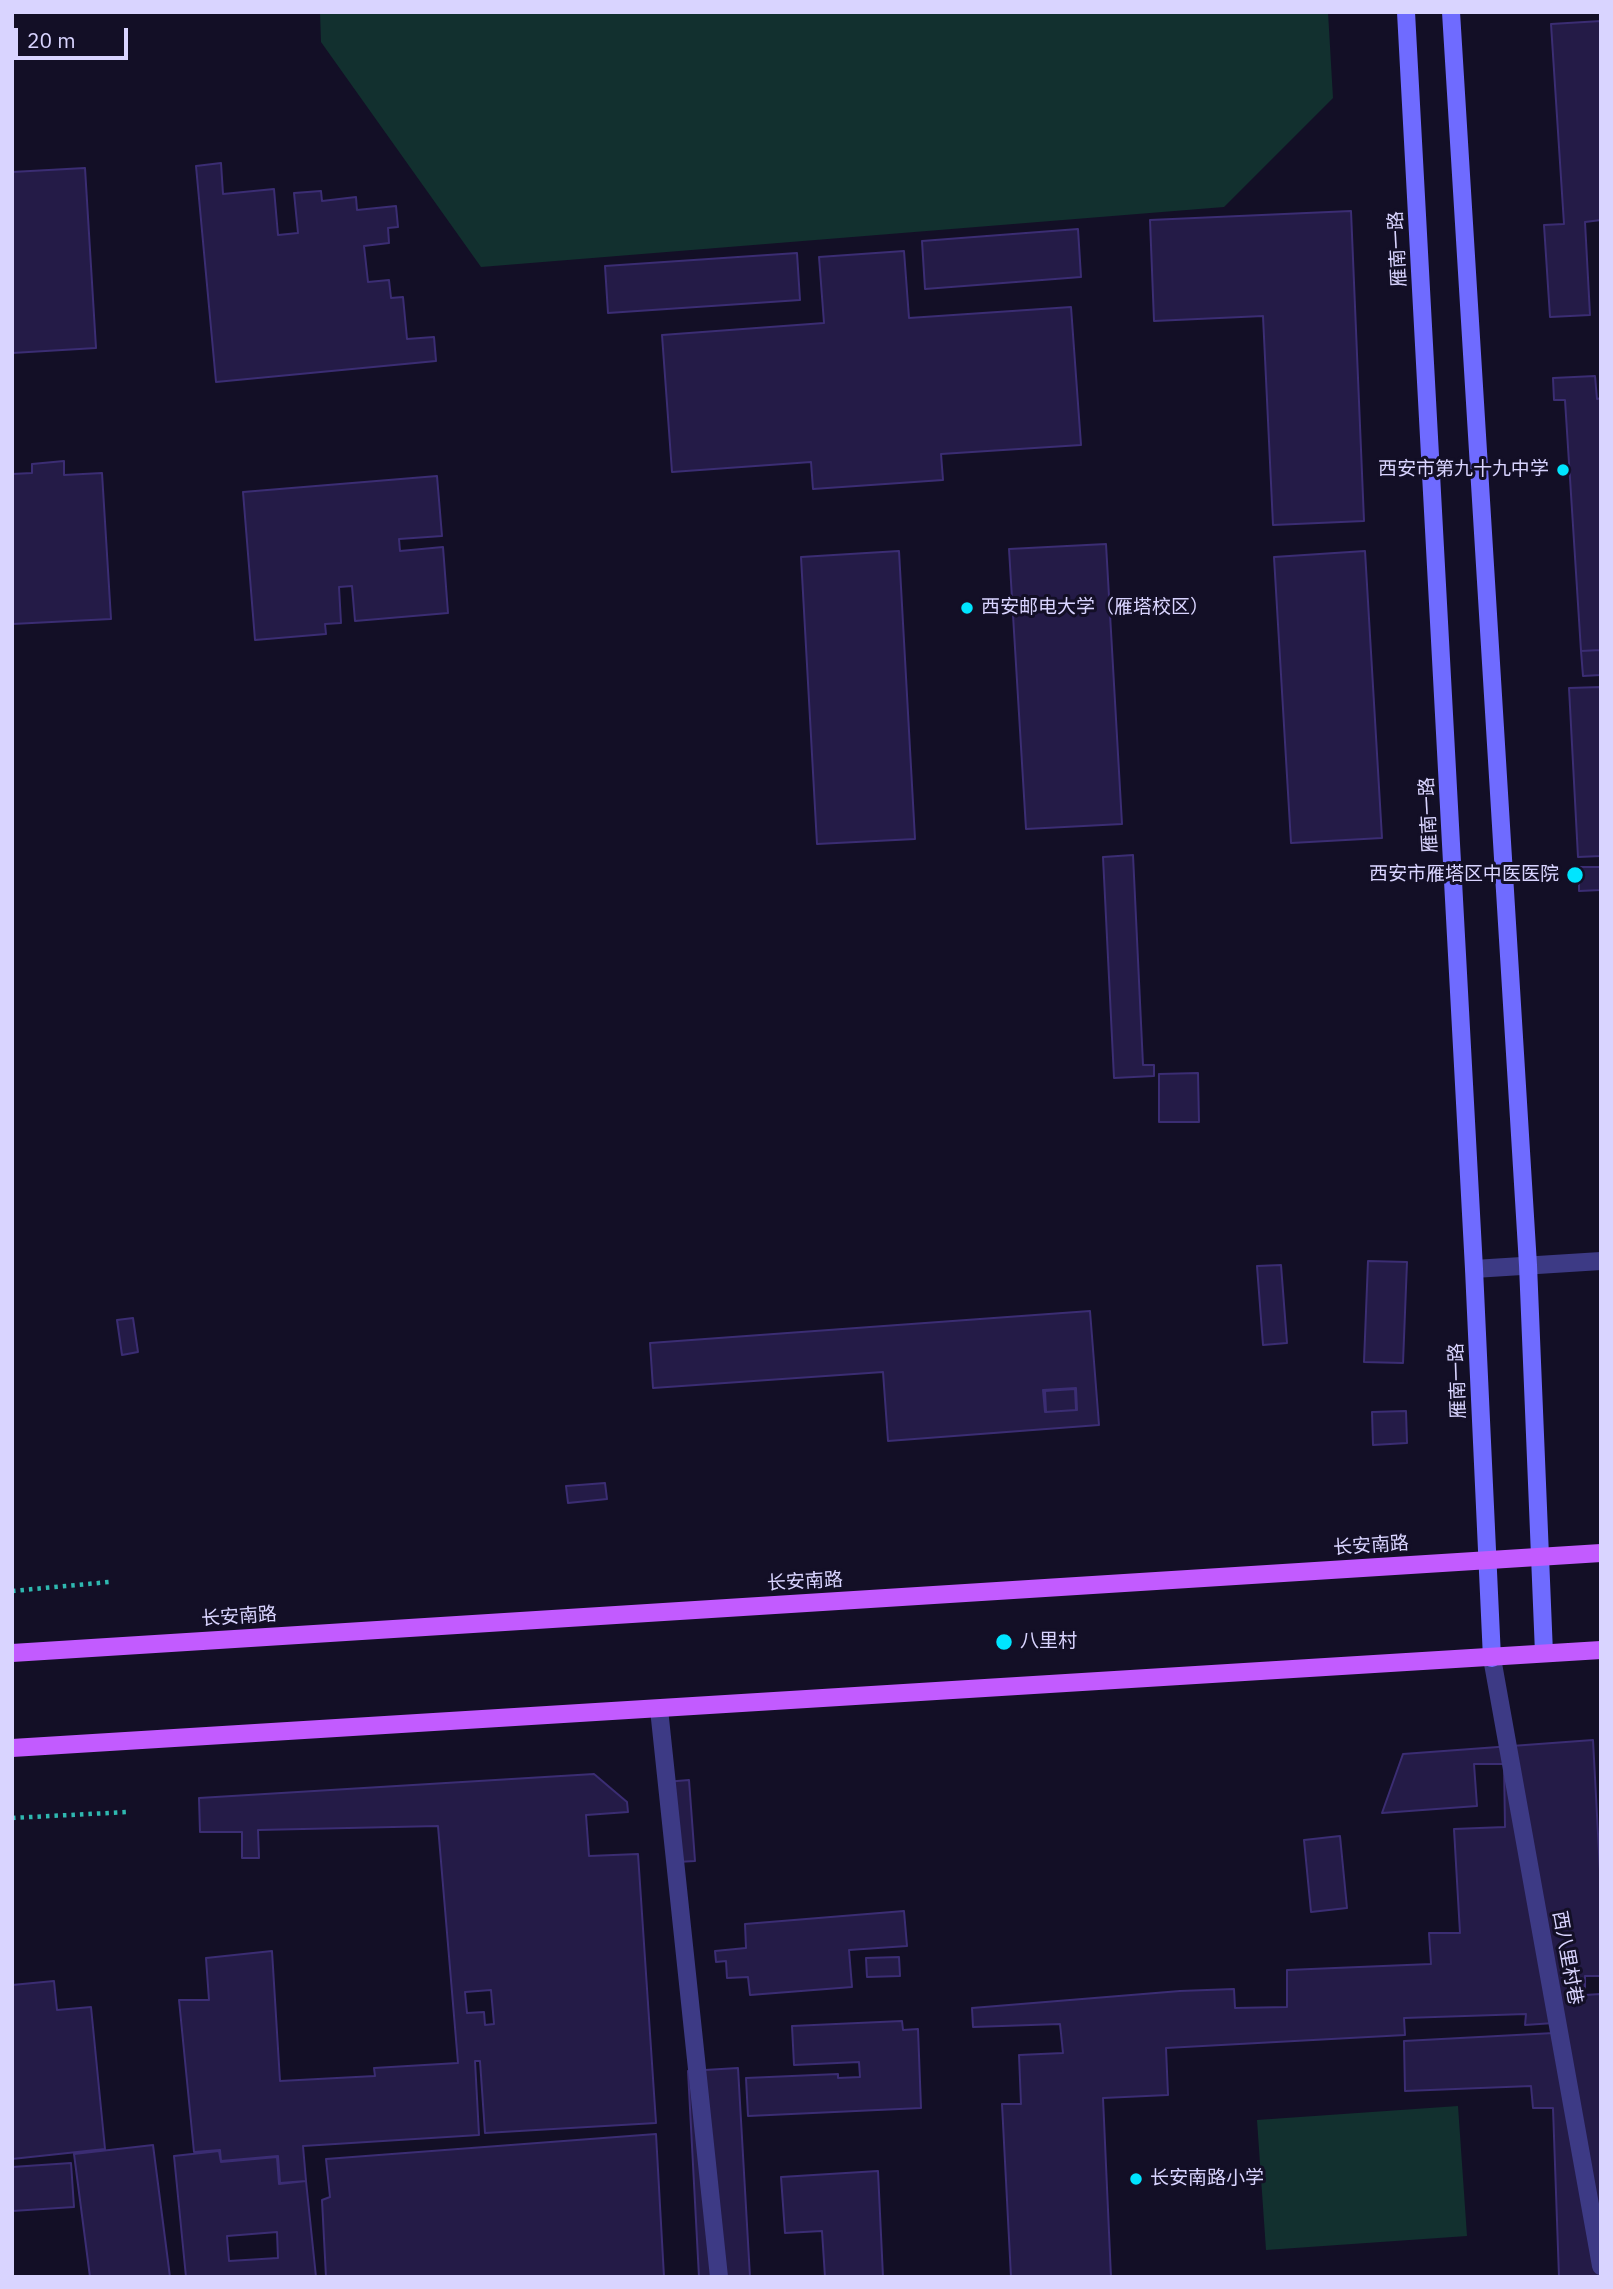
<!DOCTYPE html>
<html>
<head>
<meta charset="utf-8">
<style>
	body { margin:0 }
	#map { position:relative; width:1613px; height:2289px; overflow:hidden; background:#130f26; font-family:"IBM Plex Sans",sans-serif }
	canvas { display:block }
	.frame { position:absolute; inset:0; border:14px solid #d9d4ff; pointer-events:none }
	.scale { position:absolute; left:14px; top:28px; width:114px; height:32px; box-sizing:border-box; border:4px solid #d9d4ff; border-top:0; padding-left:9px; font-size:21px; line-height:24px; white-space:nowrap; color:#d9d4ff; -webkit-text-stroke:5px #130f26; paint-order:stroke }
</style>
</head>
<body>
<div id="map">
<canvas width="1613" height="2289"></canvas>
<div class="frame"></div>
<div class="scale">20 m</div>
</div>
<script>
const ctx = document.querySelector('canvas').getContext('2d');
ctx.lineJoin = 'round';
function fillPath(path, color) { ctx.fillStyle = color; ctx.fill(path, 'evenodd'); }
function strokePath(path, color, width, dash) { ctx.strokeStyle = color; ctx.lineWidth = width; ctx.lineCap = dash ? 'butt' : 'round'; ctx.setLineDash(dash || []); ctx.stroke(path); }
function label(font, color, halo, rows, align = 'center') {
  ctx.font = font + ' "IBM Plex Sans","Noto Sans SC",sans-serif'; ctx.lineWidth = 6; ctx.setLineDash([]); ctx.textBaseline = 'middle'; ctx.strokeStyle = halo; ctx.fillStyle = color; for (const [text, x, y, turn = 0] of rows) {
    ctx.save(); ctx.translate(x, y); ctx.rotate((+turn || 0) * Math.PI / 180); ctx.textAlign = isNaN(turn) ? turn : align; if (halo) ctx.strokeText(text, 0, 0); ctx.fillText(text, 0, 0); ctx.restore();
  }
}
fillPath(new Path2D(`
	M320,12H1328L1333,98L1224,207L481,267L321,42Z
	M1458,2106L1467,2236L1266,2250L1257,2120Z`), '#12302f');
const building = new Path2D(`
	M1601,21V220L1585,222L1590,315L1550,317L1544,225L1564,224L1551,24Z
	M221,163L223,194L274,189L278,235L298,233L294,193L321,191L322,201L356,197L357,210L396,206L398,227L388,228L389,243L364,246L368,282L389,280L391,298L403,297L407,339L434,337L436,361L216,382L196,166Z
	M85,168L96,348L12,353V172Z
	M1351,211L1364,521L1273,525L1263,316L1154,321L1150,220Z
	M1078,229L1081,277L925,289L922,241Z
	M904,251L909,318L1071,307L1081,445L941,454L943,480L813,489L811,462L672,472L662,335L824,323L819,257Z
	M797,253L800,300L608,313L605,266Z
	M1595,376L1597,399L1601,398V650L1581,651L1565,400H1554L1553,378Z
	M64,461V475L102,473L111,619L12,624V474L32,473V464Z
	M437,476L442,536L399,539L400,551L443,547L448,613L355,621L352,586L339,587L341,623L325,624L326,634L255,640L243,492Z
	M1106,544L1122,824L1026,829L1009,549Z
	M899,551L915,839L817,844L801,557Z
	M1365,551L1382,838L1291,843L1274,557Z
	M1601,650V675L1583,676L1581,651Z
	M1601,687V856L1578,857L1569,688Z
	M1133,855L1143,1065H1154V1076L1114,1078L1103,857Z
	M1579,867H1601V890L1579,891Z
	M1198,1073L1199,1122H1159V1074Z
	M1368,1261L1407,1262L1403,1363L1364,1362Z
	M1281,1265L1287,1343L1263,1345L1257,1266Z
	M1090,1311L1099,1425L888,1441L883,1372L653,1388L650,1343ZM1076,1388L1077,1410L1045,1412L1043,1390Z
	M133,1318L138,1352L122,1355L117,1320Z
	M1075,1389L1076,1410L1046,1412L1045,1391Z
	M1406,1411L1407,1443L1373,1445L1372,1412Z
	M605,1483L607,1499L568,1503L566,1486Z
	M1593,1740L1601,1890V1976H1585V1995L1600,1994L1601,2277H1559L1553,2108H1533L1531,2086L1405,2091L1404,2041L1554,2033V2023L1525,2025L1526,2014L1404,2018L1405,2035L1166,2048L1168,2095L1103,2098L1111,2277H1011L1002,2104H1021L1019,2055L1063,2053L1060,2024L973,2027L972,2008L1180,1991L1234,1989L1235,2008L1287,2007V1970L1431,1964L1429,1933H1460L1454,1829L1505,1827L1504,1764H1474L1477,1806L1382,1813L1403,1754Z
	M594,1774L627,1802L628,1812L586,1815L589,1856L638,1854L656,2123L485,2133L480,2061H475L479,2135L303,2146L306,2181L280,2183L278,2156L221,2161L220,2150L194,2152L179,2000H209L206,1958L272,1951L280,2081L375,2076L374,2068L458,2063L438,1826L258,1830L259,1858H242V1832H200L199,1798ZM491,1990L494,2024L485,2025L484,2012L467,2013L465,1992Z
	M689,1780L695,1861L677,1862L665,1782Z
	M1340,1836L1347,1908L1311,1912L1304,1840Z
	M904,1911L907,1946L849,1950L852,1987L750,1995L748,1977L727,1978L726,1961L716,1962L715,1951L746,1948L745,1924Z
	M899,1957L900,1976L867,1977L866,1958Z
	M54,1981L57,2010L91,2007L105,2149L12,2159V1985Z
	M902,2021L903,2030L918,2029L921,2108L748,2116L746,2078L838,2074V2078L860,2077L859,2062L794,2065L792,2026Z
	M738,2068L750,2277H699L688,2071Z
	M656,2134L664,2277H326L322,2200L330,2197L326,2159Z
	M153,2145L170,2277H90L74,2154Z
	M219,2151L221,2162L277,2157L279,2184L306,2181L316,2277H186L174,2156ZM277,2232L278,2258L229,2261L227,2236Z
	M71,2163L74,2207L12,2211V2167Z
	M878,2171L883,2277H825L822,2231L785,2233L781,2177Z`);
fillPath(building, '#241b47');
strokePath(building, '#3b2d73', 2);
strokePath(new Path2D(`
	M12,1591L109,1582
	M12,1818L127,1812`), '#2fb8b0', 4.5, [3.5, 5]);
strokePath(new Path2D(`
	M1474,1269L1601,1261`), '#3d3a85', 18);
strokePath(new Path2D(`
	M1492,1658L1601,2266
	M659,1709L719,2277`), '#3d3a85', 18);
strokePath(new Path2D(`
	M1406,12L1474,1269L1492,1658
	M1451,12L1528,1265L1544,1653`), '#6f6bff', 18);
strokePath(new Path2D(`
	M12,1653L1601,1553
	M12,1748L1601,1650`), '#c25bff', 18);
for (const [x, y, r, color] of [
	[1563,470,7,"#00e5ff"],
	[967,608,7,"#00e5ff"],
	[1575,875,9,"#00e5ff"],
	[1004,1642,9,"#00e5ff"],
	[1136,2179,7,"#00e5ff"]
]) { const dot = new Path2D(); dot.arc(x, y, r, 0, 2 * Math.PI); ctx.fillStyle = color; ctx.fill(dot); strokePath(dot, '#130f26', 2.5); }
label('19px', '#d9d4ff', '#130f26', [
	["雁南一路",1398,249,-93],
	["雁南一路",1429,815,-93],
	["雁南一路",1458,1381,-92],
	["长安南路",1371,1546,-4],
	["长安南路",805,1582,-3],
	["长安南路",239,1617,-4],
	["西八里村巷",1567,1958,80]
]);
label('19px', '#d9d4ff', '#130f26', [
	["西安市第九十九中学",1549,470,"right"],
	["西安邮电大学（雁塔校区）",981,608],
	["西安市雁塔区中医医院",1559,875,"right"],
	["八里村",1020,1642],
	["长安南路小学",1150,2179]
], 'left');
</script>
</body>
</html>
